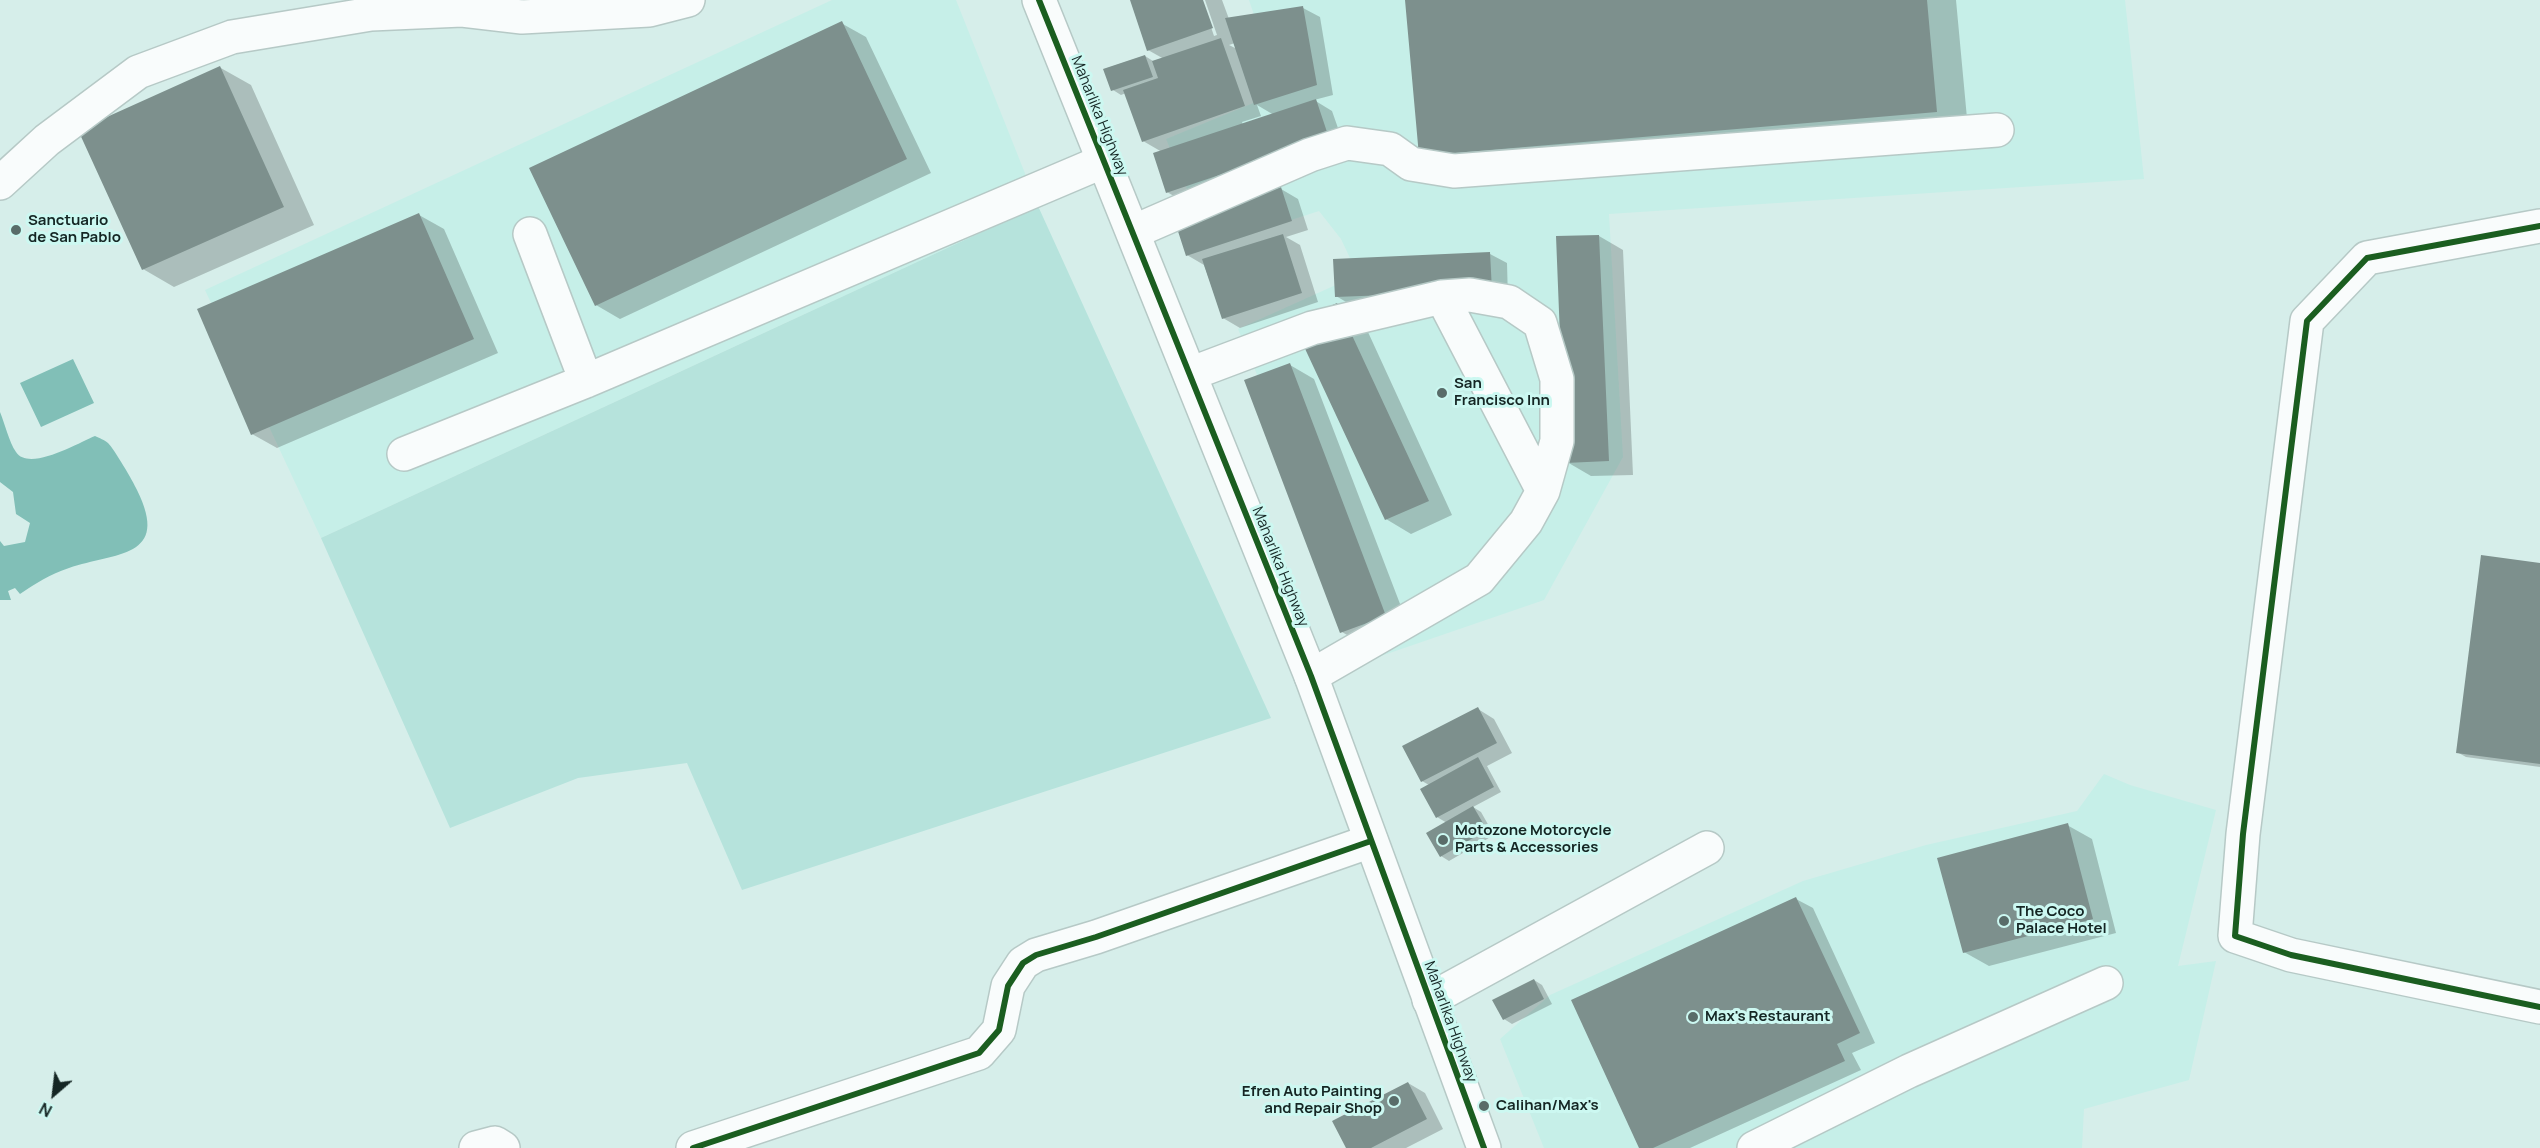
<!DOCTYPE html>
<html>
<head>
<meta charset="utf-8">
<style>
	body { margin:0 }
	#map { position:relative; width:2540px; height:1148px; overflow:hidden; background:#d6eeea; font-family:Manrope,sans-serif }
	canvas { display:block }
	.north { position:absolute; left:24px; top:1064px; width:60px; height:60px; -webkit-text-stroke:4px #ccf8f1; paint-order:stroke; rotate:208deg; font-size:16px; font-weight:700; line-height:24px; text-align:center; color:#152624 }
	.north::after { content:''; display:block; margin:auto; width:21px; height:27px; background:#152624; clip-path:polygon(50% 0,100% 100%,50% 72%,0 100%) }
</style>
</head>
<body>
<div id="map">
<canvas width="2540" height="1148"></canvas>
<div class="north">N</div>
</div>
<script>
const ctx = document.querySelector('canvas').getContext('2d');
ctx.lineJoin = 'round';
function fillPath(path, color) { ctx.fillStyle = color; ctx.fill(path, 'evenodd'); }
function strokePath(path, color, width, dash) { ctx.strokeStyle = color; ctx.lineWidth = width; ctx.lineCap = dash ? 'butt' : 'round'; ctx.setLineDash(dash || []); ctx.stroke(path); }
function label(font, color, halo, rows, align = 'center') {
  ctx.font = font + ' Manrope,sans-serif'; ctx.lineWidth = 6; ctx.setLineDash([]); ctx.textBaseline = 'middle'; ctx.strokeStyle = halo; ctx.fillStyle = color; for (const [text, x, y, turn = 0] of rows) {
    ctx.save(); ctx.translate(x, y); ctx.rotate((+turn || 0) * Math.PI / 180); ctx.textAlign = isNaN(turn) ? turn : align; if (halo) ctx.strokeText(text, 0, 0); ctx.fillText(text, 0, 0); ctx.restore();
  }
}
fillPath(new Path2D(`
	M832,0H956L1038,206L321,538L205,290Z
	M1249,0H2125L2144,179L1609,214L1623,457L1544,600L1375,658L1238,329L1358,275L1341,239L1319,211L1211,246L1166,139L1280,92Z
	M2104,774L2130,785L2216,810L2178,966L2216,961L2189,1080L2084,1109L2082,1148H1544L1500,1039L1550,995L1803,881L1926,845L2077,811Z`), '#c6efe8');
fillPath(new Path2D(`
	M1038,206L1271,718L742,890L687,763L578,778L450,828L321,538Z`), '#b6e3dc');
fillPath(new Path2D(`
	M73,359L94,403L41,427L20,383Z
	M0,412C5,424 9,442 16,452C29,472 78,443 95,436C99,438 105,440 108,443C114,449 133,481 137,490C171,559 115,552 69,568C50,574 35,584 20,594L15,588L8,591L11,600H0V541L4,546L25,542L30,523L16,514L13,492L0,482Z`), '#81bfb7');
fillPath(new Path2D(`
	M1131,0H1202L1214,36L1217,35L1205,0H1222L1229,19L1303,8L1320,17L1333,95L1314,100L1332,111L1345,148L1184,202L1167,192L1162,152L1143,141L1126,93L1121,95L1113,90L1145,56L1153,61L1164,59L1148,50ZM1235,43L1237,49L1229,45ZM1257,105L1274,115L1243,125L1242,122L1261,116Z
	M1407,0H1956L1968,129L1452,173Z
	M841,23L866,37L931,173L620,319L596,305Z
	M219,67L251,85L314,225L174,287L143,269Z
	M1281,189L1298,199L1308,230L1286,237L1300,245L1318,302L1240,328L1223,318L1204,265L1187,255Z
	M419,215L444,229L498,353L277,448L252,434Z
	M1599,236L1623,250L1633,475L1591,476L1567,462Z
	M1490,254L1507,263L1508,300L1353,306L1336,296Z
	M1337,305L1362,319L1452,515L1411,534L1386,519Z
	M1290,365L1314,379L1410,630L1366,646L1342,632Z
	M2540,564V767L2466,757L2457,752Z
	M1478,709L1494,719L1512,753L1487,766L1501,792L1473,807L1481,812L1494,835L1449,861L1441,856L1447,823L1437,817L1429,785L1422,781Z
	M2067,825L2092,839L2116,933L1989,966L1964,952Z
	M1796,899L1813,908L1875,1043L1852,1053L1861,1070L1690,1148H1641Z
	M1534,980L1542,985L1552,1004L1512,1024L1504,1019Z
	M1408,1083L1425,1093L1443,1129L1406,1148H1347Z`), '#0003');
fillPath(new Path2D(`
	M1130,0H1203L1213,28L1147,51Z
	M1405,0H1927L1937,112L1419,156Z
	M1303,6L1317,85L1254,105L1225,18Z
	M842,21L907,159L595,306L529,168Z
	M1221,38L1245,106L1142,142L1123,90L1158,78L1152,61Z
	M1145,55L1153,77L1111,91L1103,69Z
	M220,66L284,207L142,270L78,130Z
	M1316,99L1329,138L1166,193L1153,153Z
	M1281,187L1292,221L1186,256L1175,222Z
	M419,213L474,339L251,435L197,309Z
	M1283,234L1302,293L1222,319L1202,259Z
	M1599,235L1609,461L1565,463L1556,236Z
	M1490,252L1492,291L1335,297L1333,259Z
	M1337,303L1429,501L1385,520L1293,323Z
	M1290,363L1386,616L1340,633L1244,380Z
	M2481,555L2540,563V764L2456,753Z
	M1478,707L1497,743L1421,782L1402,746Z
	M1478,757L1494,787L1436,818L1420,789Z
	M1473,806L1487,830L1440,857L1426,833Z
	M2068,823L2093,919L1963,953L1937,858Z
	M1796,897L1860,1033L1837,1044L1845,1061L1653,1148H1639L1571,1000Z
	M1534,979L1544,999L1503,1020L1492,1000Z
	M1408,1082L1427,1119L1371,1148H1346L1332,1121Z`), '#7d908d');
const minor = new Path2D(`
	M0,183L47,140L138,72L232,37L371,14L462,10L522,17L649,10L688,0
	M2540,226L2367,258L2307,321L2243,834L2235,936L2291,955L2540,1007
	M1133,232L1310,155L1347,143L1390,149L1411,164L1454,171L1997,130
	M530,234L586,381
	M1442,297L1543,491
	M1190,374L1312,328L1442,297L1470,295L1509,302L1540,323L1557,379V441L1543,491L1526,522L1479,579L1311,676
	M404,454L586,381L1104,161
	M1429,1000L1707,848
	M476,1148L495,1143L503,1148
	M693,1148L979,1053L999,1030L1008,986L1023,963L1036,955L1096,937L1371,841
	M1754,1148L1909,1071L2106,983`);
const major = new Path2D(`
	M1039,0L1311,676L1484,1148`);
strokePath(minor, '#b6c9c6', 36);
strokePath(major, '#b6c9c6', 36);
strokePath(minor, '#f9fcfc', 33);
strokePath(major, '#f9fcfc', 33);
strokePath(new Path2D(`
	M1039,0L1311,676L1484,1148
	M2540,226L2367,258L2307,321L2243,834L2235,936L2291,955L2540,1007
	M693,1148L979,1053L999,1030L1008,986L1023,963L1036,955L1096,937L1371,841`), '#1b5e20', 6);
for (const [x, y, r, color] of [
	[16,230,6,"#596c69"],
	[1442,393,6,"#596c69"],
	[1443,840,6,"#596c69"],
	[2004,921,6,"#596c69"],
	[1693,1017,6,"#596c69"],
	[1394,1101,6,"#596c69"],
	[1484,1106,6,"#596c69"]
]) { const dot = new Path2D(); dot.arc(x, y, r, 0, 2 * Math.PI); ctx.fillStyle = color; ctx.fill(dot); strokePath(dot, '#ccf8f1', 2); }
label('15px', '#152624', '#ccf8f1', [
	["Maharlika Highway",1099,116,68],
	["Maharlika Highway",1280,567,68],
	["Maharlika Highway",1450,1022,70]
]);
label('bold 15px', '#152624', '#ccf8f1', [
	["Sanctuario",28,221],
	["de San Pablo",28,238],
	["San",1454,384],
	["Francisco Inn",1454,401],
	["Motozone Motorcycle",1455,831],
	["Parts & Accessories",1455,848],
	["The Coco",2016,912],
	["Palace Hotel",2016,929],
	["Max's Restaurant",1705,1017],
	["Efren Auto Painting",1382,1092,"right"],
	["and Repair Shop",1382,1109,"right"],
	["Calihan/Max's",1496,1106]
], 'left');
</script>
</body>
</html>
